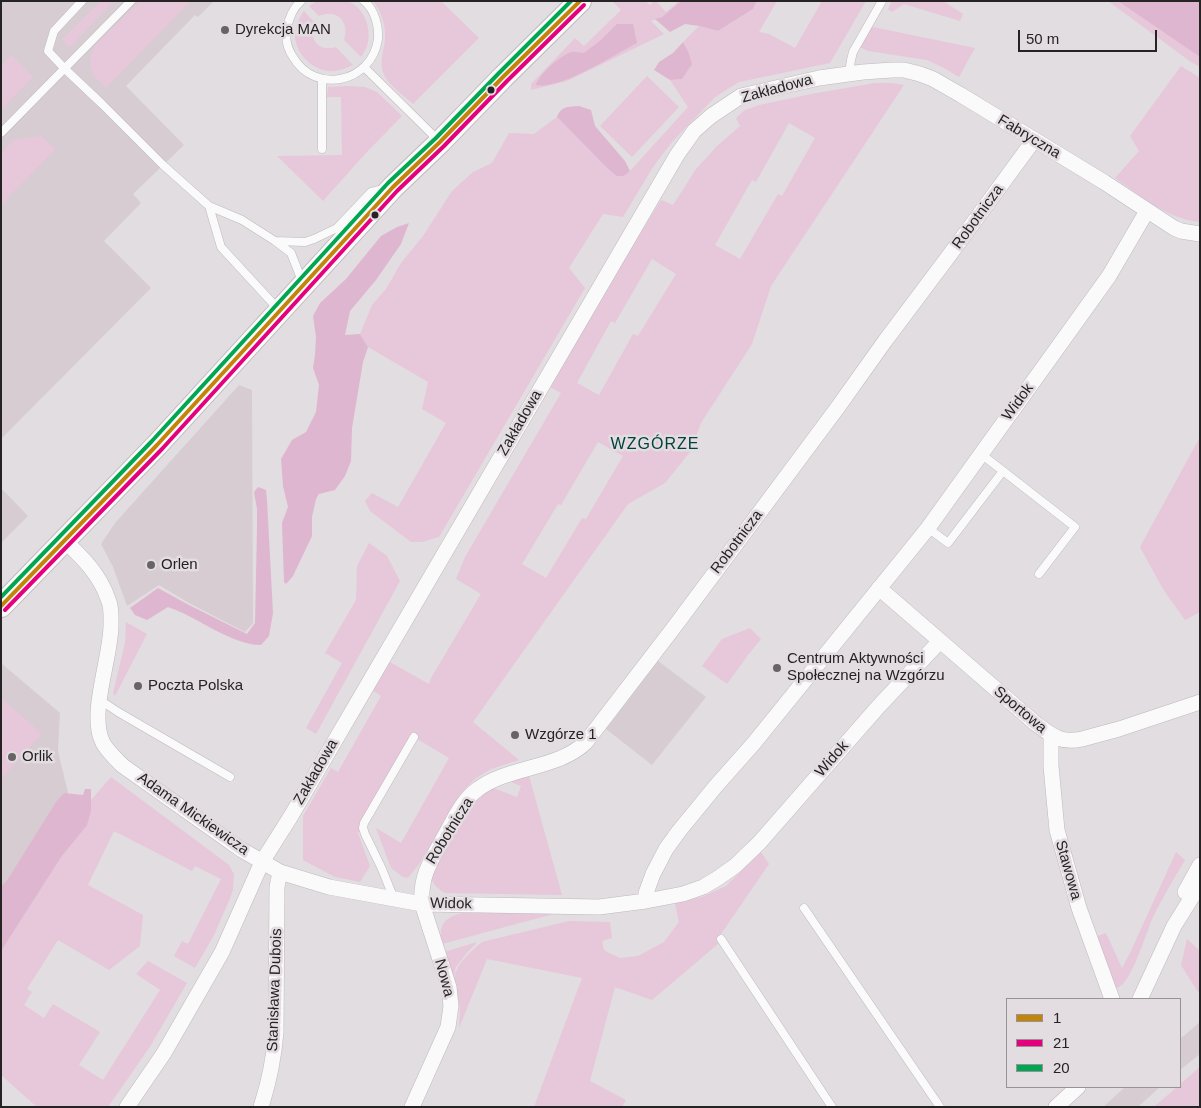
<!DOCTYPE html>
<html>
<head>
<meta charset="utf-8">
<style>
	body { margin:0 }
	#map { position:relative; width:1201px; height:1108px; overflow:hidden; background:#e2dde0; font-family:Helvetica,sans-serif }
	canvas { display:block }
	.frame { position:absolute; inset:0; border:2px solid #262324; pointer-events:none }
	.legend { position:absolute; left:1006px; top:998px; width:175px; height:90px; box-sizing:border-box; background:#e3dce0; border:1px solid #979295; margin:0; padding:6px 9px; list-style:none; font-size:15px; color:#262324 }
	.legend li { display:flex; align-items:center; gap:10px; height:25px }
	.legend b { width:25px; border:1px solid #979295 }
	.scale { position:absolute; left:1018px; top:30px; width:139px; height:22px; box-sizing:border-box; border:2px solid #262324; border-top:0; padding-left:6px; font-size:15px; line-height:18px; white-space:nowrap; color:#262324; -webkit-text-stroke:4px #e3dce0; paint-order:stroke }
</style>
</head>
<body>
<div id="map">
<canvas width="1201" height="1108"></canvas>
<div class="frame"></div>
<ul class="legend">
<li><b style="height:6px;background:#c38509"></b>1</li>
<li><b style="height:6px;background:#e5007d"></b>21</li>
<li><b style="height:6px;background:#00a651"></b>20</li>
</ul>
<div class="scale">50 m</div>
</div>
<script>
const ctx = document.querySelector('canvas').getContext('2d');
ctx.lineJoin = 'round';
function fillPath(path, color) { ctx.fillStyle = color; ctx.fill(path, 'evenodd'); }
function strokePath(path, color, width, dash) { ctx.strokeStyle = color; ctx.lineWidth = width; ctx.lineCap = dash ? 'butt' : 'round'; ctx.setLineDash(dash || []); ctx.stroke(path); }
function label(font, color, halo, rows, align = 'center') {
  ctx.font = font + ' Helvetica,sans-serif'; ctx.lineWidth = 5; ctx.setLineDash([]); ctx.textBaseline = 'middle'; ctx.strokeStyle = halo; ctx.fillStyle = color; for (const [text, x, y, turn = 0] of rows) {
    ctx.save(); ctx.translate(x, y); ctx.rotate((+turn || 0) * Math.PI / 180); ctx.textAlign = isNaN(turn) ? turn : align; if (halo) ctx.strokeText(text, 0, 0); ctx.fillText(text, 0, 0); ctx.restore();
  }
}
fillPath(new Path2D(`
	M1,1H214L198,17L195,15L126,86L184,145L133,194L141,203L104,241L151,288L1,439Z
	M239,385L252,390L253,623L245,632L189,603L159,585L127,606L113,567L101,544L115,523Z
	M1,488L28,516L1,543Z
	M658,661L706,697L652,765L606,729Z
	M1,663L60,713L58,751L69,797L1,897Z
	M1200,1022V1054L1180,1070V1039Z
	M1125,1087H1160L1138,1107H1103Z`), '#d6ccd2');
fillPath(new Path2D(`
	M101,1H114L69,48L62,40Z
	M140,1H191L106,88L94,76L91,68L90,57L95,45Z
	M317,1C326,1 341,0 349,2C365,8 372,30 367,46C366,50 363,53 361,57L344,40C350,22 337,8 319,16L309,6Z
	M373,1H441L479,38L413,104C406,98 392,87 387,80C377,65 384,53 385,38C386,25 381,12 373,1Z
	M612,1H645L650,5L654,1H656L666,12L679,1H681L662,17L651,21L664,34L567,81L531,90V84L575,38L584,46L621,10Z
	M757,1H777L759,32L769,34L795,48L822,1H866L830,63L739,82L715,97L672,142L653,167L623,217L603,214L569,268L585,288L439,537L422,542H411L370,511L365,501L372,493L398,507L446,423L422,409L428,382L368,347L360,334L372,305L386,289L401,263L423,236L452,191L473,172L492,163L509,133L534,134L557,117L608,169L624,176L630,171L688,107L670,80L682,79L688,51L683,42L699,26L718,31L753,9Z
	M892,1H943L963,14L960,21L904,4L892,12L888,9Z
	M1108,1H1200V67L1191,62Z
	M304,11L314,22C307,38 319,53 336,47L353,65C347,68 342,70 335,71C314,73 294,54 295,33C296,25 299,18 304,11Z
	M868,26L975,48L959,77L944,68L927,60L868,51L857,46Z
	M11,55L33,77L1,110V65Z
	M1181,66L1200,78V222C1167,219 1141,196 1115,178L1139,151L1130,136Z
	M647,76L679,107L632,157L600,126Z
	M875,83H892L904,85L771,286L752,344L701,423L690,452L665,483L628,504L473,722L519,760L491,769L476,778L463,791L420,863L408,878L403,877L391,868L376,828L401,843L449,758L414,737L358,833L370,866L360,882L335,877L303,860V816L331,768L338,772L381,696L372,690L388,661L429,684L431,678L481,594L456,579L465,557L561,393L550,387L624,259L661,200L673,205L696,169L717,146L740,126L736,118L745,110L759,105L811,94ZM789,123L815,138L782,196L778,194L740,259L715,245L752,180L756,182ZM652,259L676,274L638,336L633,334L599,395L577,383L611,321L615,323ZM598,442L623,456L586,519L582,518L546,578L522,564L558,504L561,505Z
	M348,86L365,87L377,92L402,116L365,154L323,201L277,156L342,155L341,97H327L328,87Z
	M41,136L56,149L1,205V153L13,140Z
	M1200,437V612L1185,620L1163,589L1140,547Z
	M369,543L387,556L400,581L316,734L306,728L342,663L325,653L356,600L357,566Z
	M126,622L147,634L115,696L113,693L125,643Z
	M750,628L761,639L748,655L727,684L702,666L722,639Z
	M1,697L42,734L1,779Z
	M528,772L562,895L445,893C437,888 433,885 430,875L470,803L491,787L517,797L521,786L506,780Z
	M111,777L229,865L234,874L233,890L229,901L214,935L195,968L174,956L182,941L188,944L221,879L195,866L192,871L114,831L88,885L143,915L140,946L109,970L58,940L27,989L32,992L24,1005L44,1018L53,1004L100,1032L79,1065L103,1080L160,990L136,974L148,961L187,983L151,1045L131,1074L108,1107H51L50,1106L49,1107H37L1,1075V940L91,800Z
	M761,852L769,864L719,937L718,944L652,1000L615,987L590,1081L626,1100L622,1107H534L582,978L487,959L459,1028C459,1020 461,1011 459,1004C458,996 454,988 454,980C455,965 471,951 482,942L569,921L610,922L612,938L602,941L604,950L609,953L620,958L638,956L664,942L679,922L675,903L702,897L726,886Z
	M1176,852L1185,860C1174,878 1163,897 1153,917C1146,932 1132,983 1117,988L1115,986L1095,937L1106,933L1122,968L1130,953Z
	M462,913H557L442,944C438,925 444,918 462,913Z
	M1187,939L1200,951V991L1198,992L1181,965Z
	M477,942L466,954L456,967L453,979L444,952Z
	M1200,1067V1107H1154L1177,1087H1180V1084Z`), '#e7c7da');
fillPath(new Path2D(`
	M681,1H757L753,9L718,31L699,26L685,24L670,32L655,19L662,17Z
	M1118,1H1200V57Z
	M617,24H633L637,43C614,55 560,90 536,85C538,75 562,54 572,52C575,51 581,53 584,53L601,40Z
	M683,42L688,51L692,64L682,79L670,80L654,70L659,62L673,53Z
	M579,106L591,110L595,126L625,161L630,171L624,176H617L608,169L557,117C561,106 568,107 579,106Z
	M409,223L401,244L376,280L350,311L345,335L360,334L368,347L363,362L352,428L351,461L345,476L335,490L319,494L316,499L312,517V536L293,576L286,584L284,582L282,523L288,507L283,486L281,459L292,440L306,432L316,412L319,385L313,368L315,355L316,337L313,316L320,303L346,279L381,236L397,227Z
	M258,487L266,490L267,500L273,613L269,636L261,645C231,645 196,616 168,607L147,620L135,615L130,608L158,588L187,604L247,634L255,623L257,528V509L254,492Z
	M85,789H91V811L87,825L61,857L1,951V887L8,879L56,802L64,793L83,795Z`), '#dfb6d0');
const lane = new Path2D(`
	M82,1L54,31L48,51L65,69L102,104L163,165L209,206L242,220L275,241L305,242L314,239L337,228L371,192L384,189
	M301,1C293,8 289,18 287,28C285,38 287,48 293,57C315,95 372,83 378,39C379,26 375,10 364,1
	M364,67L439,141
	M849,73L851,60L853,52L882,1
	M1,133L131,1
	M322,149V80
	M209,206L221,247L279,310
	M275,241L291,253L302,281
	M981,454L1003,471
	M928,528L948,543L1003,471L1075,527L1039,574
	M100,700L118,712L230,777
	M394,899L382,869L365,834L363,828L364,823L414,737
	M804,908L940,1107
	M721,939L832,1107`);
const street = new Path2D(`
	M65,541C83,558 100,575 108,599C112,607 111,616 111,625C111,658 88,715 103,743C108,752 116,759 123,766L229,841L242,850L280,872L329,887L422,904L599,907L646,901L683,894L703,887L718,878L735,866L759,843L878,707L940,641
	M879,588L1035,723C1051,735 1061,744 1082,739L1119,729L1200,702
	M1051,735V766L1057,830L1079,908L1112,999
	M1185,892L1200,865
	M646,901V893L653,874L666,849L679,831L715,787L754,743L928,528L1109,276L1147,211
	M1140,999L1174,926L1200,884
	M127,1107L164,1053L222,952L262,862L291,816L677,155L694,131L711,116L741,96L819,78L863,72L892,70H904L920,74L933,79L961,95L1104,182L1174,228L1181,231L1200,234
	M261,1107C269,1082 274,1058 276,1032L277,887L280,872
	M412,1107L448,1027L451,1006L449,987L422,904C420,877 430,862 443,839C453,822 461,801 478,789C509,766 559,769 586,742L675,626L838,407L885,341L951,253L1034,140
	M1056,1107L1078,1087`);
const secondary = new Path2D(`
	M1,606L157,445L393,187L440,142L503,77L580,1`);
strokePath(lane, '#bdb9bc', 9);
strokePath(street, '#bdb9bc', 16);
strokePath(secondary, '#bdb9bc', 24);
strokePath(lane, '#fbfafa', 8);
strokePath(street, '#fbfafa', 15);
strokePath(secondary, '#fbfafa', 22);
strokePath(new Path2D(`
	M1,606L157,445L393,187L440,142L503,77L580,1`), '#c38509', 4);
strokePath(new Path2D(`
	M5,610L162,449L397,191L444,146L507,81L584,5`), '#e5007d', 4);
strokePath(new Path2D(`
	M1,597L152,441L388,183L436,138L499,73L571,1`), '#00a651', 4);
for (const [x, y, r, color] of [
	[225,30,5,"#686466"],
	[491,90,4.5,"#262324"],
	[375,215,4.5,"#262324"],
	[151,565,5,"#686466"],
	[777,668,5,"#686466"],
	[138,686,5,"#686466"],
	[515,735,5,"#686466"],
	[12,757,5,"#686466"]
]) { const dot = new Path2D(); dot.arc(x, y, r, 0, 2 * Math.PI); ctx.fillStyle = color; ctx.fill(dot); strokePath(dot, '#e3dce0', 2); }
label('15px', '#262324', '#e3dce0', [
	["Dyrekcja MAN",235,30],
	["Orlen",161,565],
	["Centrum Aktywności",787,659],
	["Społecznej na Wzgórzu",787,676],
	["Poczta Polska",148,686],
	["Wzgórze 1",525,735],
	["Orlik",22,757]
], 'left');
label('15px', '#262324', '#e3dce0', [
	["Zakładowa",777,89,-15],
	["Fabryczna",1029,137,31],
	["Robotnicza",978,217,-54],
	["Widok",1018,402,-54],
	["Zakładowa",520,423,-60],
	["Robotnicza",737,542,-53],
	["Sportowa",1020,710,40],
	["Widok",832,759,-49],
	["Zakładowa",316,772,-60],
	["Adama Mickiewicza",193,814,35],
	["Robotnicza",450,831,-58],
	["Stawowa",1068,870,74],
	["Widok",451,904,1],
	["Nowa",444,978,75],
	["Stanisława Dubois",275,990,-88]
]);
ctx.letterSpacing = '1px';
label('16px', '#00423e', '#e3dce0', [
	["WZGÓRZE",655,445]
]);
ctx.letterSpacing = '0px';
</script>
</body>
</html>
